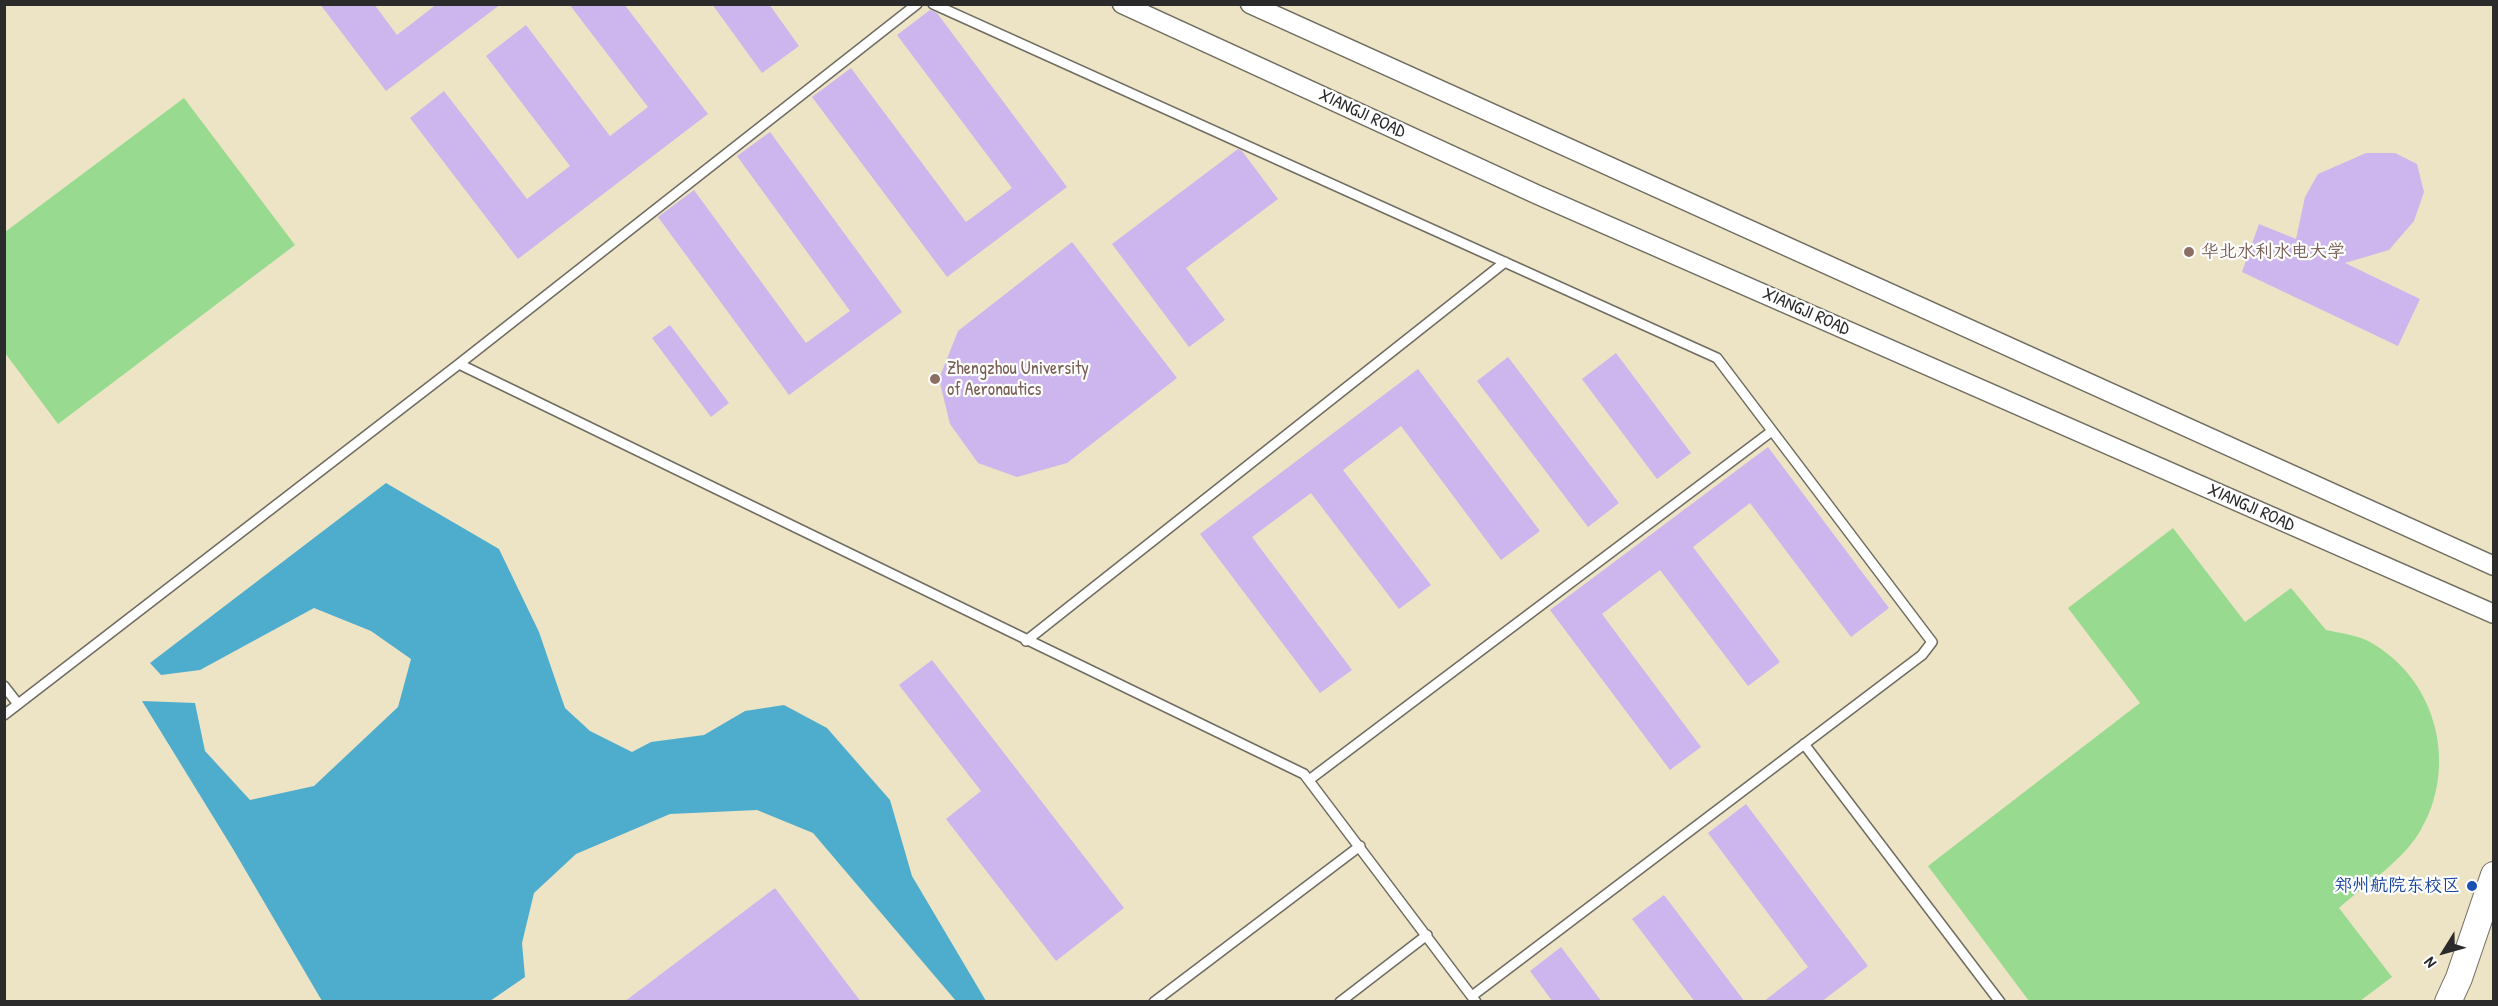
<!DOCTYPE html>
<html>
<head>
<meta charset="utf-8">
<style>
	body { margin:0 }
	#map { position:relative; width:2498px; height:1006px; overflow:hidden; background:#ede4c5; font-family:"Patrick Hand",sans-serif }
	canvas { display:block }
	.frame { position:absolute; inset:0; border:6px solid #2b2b2b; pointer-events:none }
	.north { position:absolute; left:2414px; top:922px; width:60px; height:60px; -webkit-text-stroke:4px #fff; paint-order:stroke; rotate:233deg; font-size:16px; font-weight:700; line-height:24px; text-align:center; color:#2b2b2b }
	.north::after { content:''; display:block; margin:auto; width:21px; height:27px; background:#2b2b2b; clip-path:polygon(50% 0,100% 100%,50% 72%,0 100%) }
</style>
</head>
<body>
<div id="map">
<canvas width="2498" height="1006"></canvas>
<div class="frame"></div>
<div class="north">N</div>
</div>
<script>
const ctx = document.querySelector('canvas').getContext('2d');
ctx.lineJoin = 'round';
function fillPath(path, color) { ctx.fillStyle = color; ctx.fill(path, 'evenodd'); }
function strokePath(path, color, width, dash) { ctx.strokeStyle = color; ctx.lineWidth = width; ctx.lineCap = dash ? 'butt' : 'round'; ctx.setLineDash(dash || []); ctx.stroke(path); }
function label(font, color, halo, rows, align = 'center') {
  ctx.font = font + ' "Patrick Hand","LXGW WenKai TC",sans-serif'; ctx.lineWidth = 4.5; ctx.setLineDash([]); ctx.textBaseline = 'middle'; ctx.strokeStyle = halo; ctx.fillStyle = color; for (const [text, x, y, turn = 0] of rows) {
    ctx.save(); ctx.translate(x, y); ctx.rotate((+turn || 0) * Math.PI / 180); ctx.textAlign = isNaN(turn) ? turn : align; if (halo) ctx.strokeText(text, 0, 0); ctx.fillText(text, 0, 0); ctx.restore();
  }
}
fillPath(new Path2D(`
	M184,98L295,245L58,424L5,353V232Z
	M2173,528L2245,622L2291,588L2326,630C2340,633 2357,635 2370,642C2438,680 2459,768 2419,833C2399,864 2366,884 2339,908L2392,977L2360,1001H2029L1928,866L2140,703L2068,608Z`), '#99da91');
fillPath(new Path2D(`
	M386,483L499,549L539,632L565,708L590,731L632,752L651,742L704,735L745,711L784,705L827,728L890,800L912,876L986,1001H956L813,833L757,810L670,814L576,854L534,893L522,943L525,977L490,1001H322L233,849L142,701L195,703L205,751L250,800L314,786L398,707L411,659L371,631L314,608L200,670L161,675L150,663Z`), '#4eadcd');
fillPath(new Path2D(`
	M320,4H374L397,35L437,4H501L386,91Z
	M569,4H624L708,114L518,259L410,118L444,91L527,199L570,166L486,56L526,25L610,136L648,107Z
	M712,4H769L799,46L762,73Z
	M930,10L937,13L1067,187L947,277L812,97L851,68L966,222L1012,188L897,35Z
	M770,132L902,312L789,395L658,217L694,190L806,343L850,311L737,156Z
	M1238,149L1242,151L1278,199L1186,268L1225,320L1189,347L1112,244Z
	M2366,153H2395L2417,164L2424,192L2414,221L2389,250L2345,263L2420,299L2398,346L2242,272L2259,224L2296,239L2305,197L2318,174Z
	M1072,242L1177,378L1067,463L1017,477L978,463L950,424L939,379L958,331Z
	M670,325L729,403L711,417L652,338Z
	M1616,353L1691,453L1657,479L1582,379Z
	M1508,357L1619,503L1588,527L1477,381Z
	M1418,369L1540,531L1501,560L1401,426L1343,470L1431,585L1399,609L1311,493L1252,537L1352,670L1320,693L1200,534Z
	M1768,447L1889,608L1851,637L1750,503L1693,547L1780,662L1748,686L1660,570L1602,614L1701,747L1670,770L1550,610Z
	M932,660L1124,908L1056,961L946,819L981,791L899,685Z
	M1746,804L1868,966L1821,1002H1763L1808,967L1708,833Z
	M775,888L861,1002H624Z
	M1664,895L1745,1002H1695L1632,919Z
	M1561,947L1602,1002H1553L1530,971Z`), '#cdb5ee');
const service = new Path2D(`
	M933,4L1717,358L1932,642L1922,655L1472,996
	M459,364L917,4
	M1026,641L1505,262
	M4,686L18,704
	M4,715L459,364L1304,774L1476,1002
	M1804,744L2000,1002
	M1309,780L1772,431
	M1154,1002L1360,846
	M1340,1002L1427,935`);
const minor = new Path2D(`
	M1122,4L1538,195L2494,614
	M1250,4L2494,566`);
const secondary = new Path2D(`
	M2448,1002L2459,978L2494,875`);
strokePath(service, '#6f6c61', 12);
strokePath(minor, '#6f6c61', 21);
strokePath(secondary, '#6f6c61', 28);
strokePath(service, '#fff', 9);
strokePath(minor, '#fff', 18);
strokePath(secondary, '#fff', 26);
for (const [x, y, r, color] of [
	[2189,252,6,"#8d6e63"],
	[935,379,6,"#8d6e63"],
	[2472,886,6,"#1a4fb4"]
]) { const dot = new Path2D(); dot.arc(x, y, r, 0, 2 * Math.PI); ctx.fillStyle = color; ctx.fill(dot); strokePath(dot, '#fff', 2); }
label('18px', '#2b2b2b', '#fff', [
	["XIANGJI ROAD",1362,114,25],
	["XIANGJI ROAD",1806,312,24],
	["XIANGJI ROAD",2251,508,24]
]);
label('18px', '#785e54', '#fff', [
	["华北水利水电大学",2201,252],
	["Zhengzhou University",947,369],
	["of Aeronautics",947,390]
], 'left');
label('18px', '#164399', '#fff', [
	["郑州航院东校区",2460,886]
], 'right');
</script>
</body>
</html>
